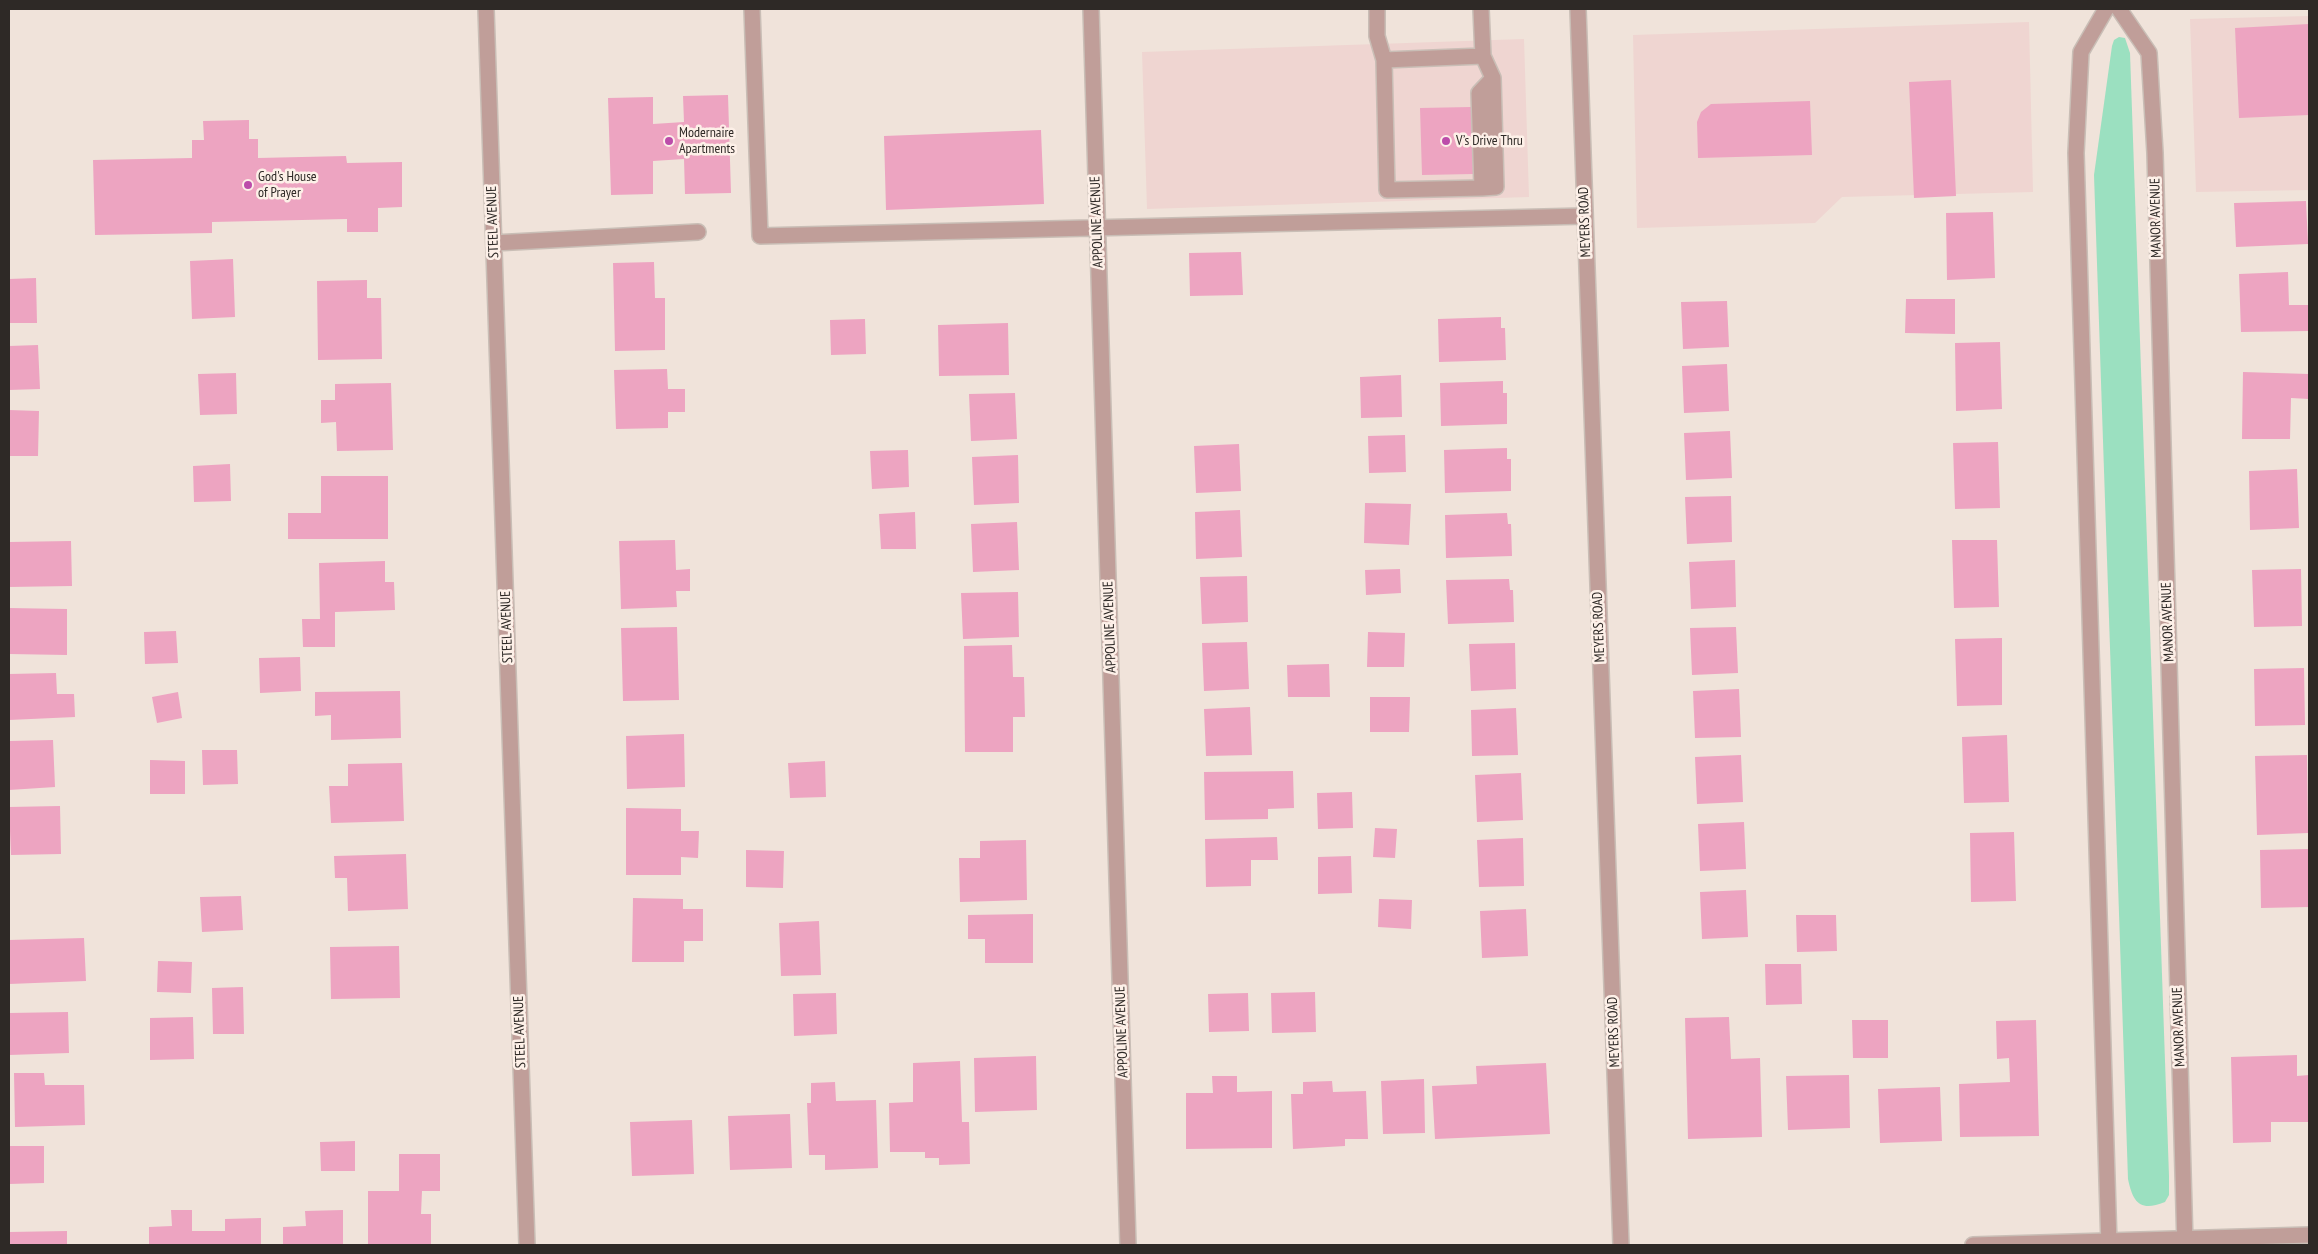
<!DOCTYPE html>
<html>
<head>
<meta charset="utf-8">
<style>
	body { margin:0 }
	#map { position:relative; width:2318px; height:1254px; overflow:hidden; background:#f0e3da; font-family:"PT Sans Narrow",sans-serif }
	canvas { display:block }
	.frame { position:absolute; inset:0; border:10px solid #2e2926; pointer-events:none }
</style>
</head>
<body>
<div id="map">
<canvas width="2318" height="1254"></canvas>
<div class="frame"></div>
</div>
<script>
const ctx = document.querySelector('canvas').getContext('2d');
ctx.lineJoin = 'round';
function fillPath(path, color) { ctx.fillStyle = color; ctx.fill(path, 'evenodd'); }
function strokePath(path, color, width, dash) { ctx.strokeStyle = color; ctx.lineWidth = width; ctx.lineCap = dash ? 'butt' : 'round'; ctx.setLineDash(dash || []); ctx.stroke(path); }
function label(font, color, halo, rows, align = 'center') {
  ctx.font = font + ' "PT Sans Narrow",sans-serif'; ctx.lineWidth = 5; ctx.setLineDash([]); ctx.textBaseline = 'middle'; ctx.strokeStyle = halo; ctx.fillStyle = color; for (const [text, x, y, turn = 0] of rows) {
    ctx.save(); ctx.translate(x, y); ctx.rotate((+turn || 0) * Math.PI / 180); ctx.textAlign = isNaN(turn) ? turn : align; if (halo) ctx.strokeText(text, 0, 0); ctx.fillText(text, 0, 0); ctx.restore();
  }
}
fillPath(new Path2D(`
	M2309,16V190L2196,192L2190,19Z
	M2029,22L2033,192L1842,197L1815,223L1637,228L1633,35Z
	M1524,39L1529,197L1147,209L1142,52Z`), '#efd5d1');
fillPath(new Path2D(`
	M2119,37L2125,38L2130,53L2169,1176V1195L2165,1202C2140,1212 2133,1203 2128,1179L2094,175L2112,46L2114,40Z`), '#9be0c0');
fillPath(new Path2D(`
	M2309,24V115L2239,118L2235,28Z
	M1951,80L1956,196L1914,198L1909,82Z
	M728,95L731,193L685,194L684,159L653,161V194L611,195L608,98L653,97V124L684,122L683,96Z
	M1810,101L1812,155L1698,158L1697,122L1701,112L1711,104Z
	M1471,107L1473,174L1422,175L1420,108Z
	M249,120V139H258V158L346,156L347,163L402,162V207L378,208V232H347V219L212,222V233L95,235L93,160L192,158V140H204L203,121Z
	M1041,130L1044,204L886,210L884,136Z
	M2306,201L2308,244L2236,247L2234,203Z
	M1993,212L1995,278L1947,280L1946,213Z
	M1241,252L1243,295L1190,296L1189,253Z
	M233,259L235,317L192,319L190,261Z
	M654,262L655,298H665V350L615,351L613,263Z
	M2288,272L2289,305H2309V331L2241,332L2239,274Z
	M36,278L37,323H9V279Z
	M367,280V298H381L382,359L318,360L317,281Z
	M1906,299H1955V334L1905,333Z
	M1727,301L1729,347L1683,349L1681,302Z
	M1501,317V328H1505L1506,360L1439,362L1438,319Z
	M865,319L866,354L831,355L830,320Z
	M1008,323L1009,375L939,376L938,325Z
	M2000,342L2002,409L1956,411L1955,343Z
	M38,345L40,389L9,390V346Z
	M1727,364L1729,411L1684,413L1682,366Z
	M667,369L668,389H685V412H668V428L616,429L614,370Z
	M2243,372L2309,374V399L2291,398L2290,439H2242Z
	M236,373L237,414L200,415L198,374Z
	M1401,375L1402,417L1361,418L1360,377Z
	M1503,381V393H1507V424L1441,426L1440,383Z
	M391,383L393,450L337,451L336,422L321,423V400H335V384Z
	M1015,393L1017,439L971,441L969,394Z
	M9,410L39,411L38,456H9Z
	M1730,431L1732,478L1686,480L1684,433Z
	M1405,435L1406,472L1369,473L1368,436Z
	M1998,442L2000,508L1955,509L1953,443Z
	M1239,444L1241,491L1196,493L1194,446Z
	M1507,448V459H1511V491L1445,493L1444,450Z
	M908,450L909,487L872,489L870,451Z
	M1018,455L1019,503L974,505L972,457Z
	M230,464L231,501L194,502L193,466Z
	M2297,469L2299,528L2250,530L2249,471Z
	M321,476H388V539H288V513H321Z
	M1731,496L1732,542L1687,544L1685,497Z
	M1365,503L1411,504L1409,545L1364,543Z
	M1240,510L1242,557L1196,559L1195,512Z
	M915,512L916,549H881L879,514Z
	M1507,513L1508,524H1511L1512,556L1446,558L1445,515Z
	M1017,522L1019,570L973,572L971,524Z
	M675,540L676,570L690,569V591H676L677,607L621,609L619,541Z
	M1952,540H1997L1999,607L1954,608Z
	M71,541L72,586L9,587V542Z
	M1735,560L1736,607L1691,609L1689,562Z
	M385,561V582H394L395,610L335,612V647H303L302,619H320L319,563Z
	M1400,569L1401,593L1366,595L1365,570Z
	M2301,569L2302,626L2254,627L2252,570Z
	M1247,576L1248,622L1202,624L1200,577Z
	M1509,579L1510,590H1513L1514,622L1448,624L1446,580Z
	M1018,592L1019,637L963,639L961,593Z
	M9,608L67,609V655L9,654Z
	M677,627L679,700L623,701L621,628Z
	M1736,627L1738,673L1692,675L1690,628Z
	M176,631L178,663L145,664L144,632Z
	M1368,632L1405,633L1404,667H1367Z
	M2002,638V705L1957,706L1955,639Z
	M1247,642L1249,689L1204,691L1202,643Z
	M1515,643L1516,689L1471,691L1469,644Z
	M1012,645L1013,677H1024L1025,717H1013V752H965L964,646Z
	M300,657L301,691L260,693L259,658Z
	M1329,664L1330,697H1288L1287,665Z
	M2304,668L2305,725L2255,726L2254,669Z
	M56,673L57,694H74L75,717L9,720V674Z
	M1739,689L1741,737L1695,738L1693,691Z
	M400,691L401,738L331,740V715L315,716V692Z
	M178,692L182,718L157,723L152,697Z
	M1370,697H1410L1409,732H1370Z
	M1250,707L1252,755L1206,756L1204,709Z
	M1516,708L1518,755L1472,756L1471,710Z
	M684,734L685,787L627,789L626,736Z
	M2007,735L2009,802L1964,803L1962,737Z
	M53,740L55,787L9,790V741Z
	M202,750H237L238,784L203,785Z
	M1741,755L1743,802L1697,804L1695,757Z
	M2307,755L2308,833L2257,835L2255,756Z
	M150,760L185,761V794H150Z
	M825,761L826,797L790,798L788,763Z
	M402,763L404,821L331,823L329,786H348V764Z
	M1293,771L1294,808L1268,809V819L1205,820L1204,772Z
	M1521,773L1523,820L1477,822L1475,775Z
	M1352,792L1353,828L1318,829L1317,793Z
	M60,806L61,854L11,855L9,807Z
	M626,808L681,809V831H699L698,858L681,857V875H626Z
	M1744,822L1746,869L1700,871L1698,824Z
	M1375,828L1397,829L1395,858L1373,857Z
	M2014,832L2016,901L1971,902L1970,833Z
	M1277,837L1278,860H1251V886L1206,887L1205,839Z
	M1523,838L1524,886L1479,887L1477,840Z
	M1026,840L1027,900L960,902L959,858H980V841Z
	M2309,849V907L2261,908L2260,850Z
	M746,850L784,851L783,888L746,887Z
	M406,854L408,909L348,911L347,878H335L334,856Z
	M1351,856L1352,893L1318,894V857Z
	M1746,890L1748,937L1702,939L1700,892Z
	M241,896L243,930L202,932L200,897Z
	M633,898L683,899V909H703V941H684V962H632Z
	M1379,899L1412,900L1411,929L1378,927Z
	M1526,909L1528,956L1482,958L1480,911Z
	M1033,914V963H985V939H968V915Z
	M1796,915H1836L1837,951L1797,952Z
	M819,921L821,975L781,976L779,923Z
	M84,938L86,981L9,984V940Z
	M399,946L400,998L331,999L330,947Z
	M158,961L192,962L191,993L157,992Z
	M1765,964H1801L1802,1004L1766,1005Z
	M243,987L244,1034H213L212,988Z
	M1315,992L1316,1032L1272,1033L1271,993Z
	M836,993L837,1034L794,1036L793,994Z
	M1248,993L1249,1031L1209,1032L1208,994Z
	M68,1012L69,1053L9,1055V1013Z
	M193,1017L194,1059L150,1060V1018Z
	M1729,1017L1731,1059L1760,1058L1762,1137L1688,1139L1685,1018Z
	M1852,1020H1888V1058H1853Z
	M2036,1020L2039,1136L1960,1137L1959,1084L2010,1082L2009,1058L1997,1059L1996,1021Z
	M2297,1055V1076L2309,1075V1122H2271V1142L2233,1143L2231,1057Z
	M1036,1056L1037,1110L975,1112L974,1058Z
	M960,1061L962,1122H969L970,1164L939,1165V1158H925V1152H890L889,1103L913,1102V1063Z
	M1546,1063L1550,1134L1435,1139L1432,1086L1477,1084L1476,1066Z
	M14,1073H44L45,1085H84L85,1125L15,1127Z
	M1849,1075L1850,1128L1788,1130L1786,1076Z
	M1212,1076H1237V1092L1272,1091V1148L1186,1149V1093H1213Z
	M1424,1079L1425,1133L1383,1134L1381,1081Z
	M1332,1081L1333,1092L1366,1091L1368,1139H1345V1146L1293,1149L1291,1094H1303V1082Z
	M835,1082L836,1101L876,1100L878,1168L825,1170V1155H809L807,1103H811V1083Z
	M1940,1087L1942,1141L1880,1143L1878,1089Z
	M790,1114L792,1168L730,1170L728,1116Z
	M692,1120L694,1174L632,1176L630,1122Z
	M355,1141V1171H321L320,1142Z
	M9,1146H44V1183L9,1184Z
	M399,1154H440V1191H422L421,1214H431V1245H368V1191H399Z
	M171,1210H192V1231H225V1219L261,1218V1245H149V1227L172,1226Z
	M343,1210V1245H283V1227L306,1226L305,1211Z
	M67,1231V1245H9V1232Z`), '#eda4c1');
const minor = new Path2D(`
	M486,9L527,1245
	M752,9L760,236L1585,216
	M1091,9L1128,1245
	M1377,9V36L1384,60L1483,56L1481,9
	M1578,9L1621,1245
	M2106,9L2081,52L2076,153L2109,1245
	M2119,9L2149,53L2155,153L2185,1245
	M1384,60L1387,190L1482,188L1496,187L1493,78L1483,56
	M1482,188L1479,93L1493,78
	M494,243L698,232
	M1973,1245L2309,1235`);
strokePath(minor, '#c9beb6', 18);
strokePath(minor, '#c09e99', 15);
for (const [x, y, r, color] of [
	[669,141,5,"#bc4caa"],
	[1446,141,5,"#bc4caa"],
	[248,185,5,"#bc4caa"]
]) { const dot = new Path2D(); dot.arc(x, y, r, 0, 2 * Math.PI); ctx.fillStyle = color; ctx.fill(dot); strokePath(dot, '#fdf0e8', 2); }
label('14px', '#2e2926', '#fdf0e8', [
	["Modernaire",679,133],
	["Apartments",679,149],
	["V’s Drive Thru",1456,141],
	["God's House",258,177],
	["of Prayer",258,193]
], 'left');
label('14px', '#2e2926', '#fdf0e8', [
	["MANOR AVENUE",2156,218,-91],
	["STEEL AVENUE",493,222,-92],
	["APPOLINE AVENUE",1097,222,-92],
	["MEYERS ROAD",1585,222,-92],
	["MANOR AVENUE",2168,622,-92],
	["STEEL AVENUE",507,627,-92],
	["APPOLINE AVENUE",1110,627,-92],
	["MEYERS ROAD",1599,627,-92],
	["MANOR AVENUE",2179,1027,-92],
	["STEEL AVENUE",520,1032,-92],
	["APPOLINE AVENUE",1122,1032,-92],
	["MEYERS ROAD",1614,1032,-92]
]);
</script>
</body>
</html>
